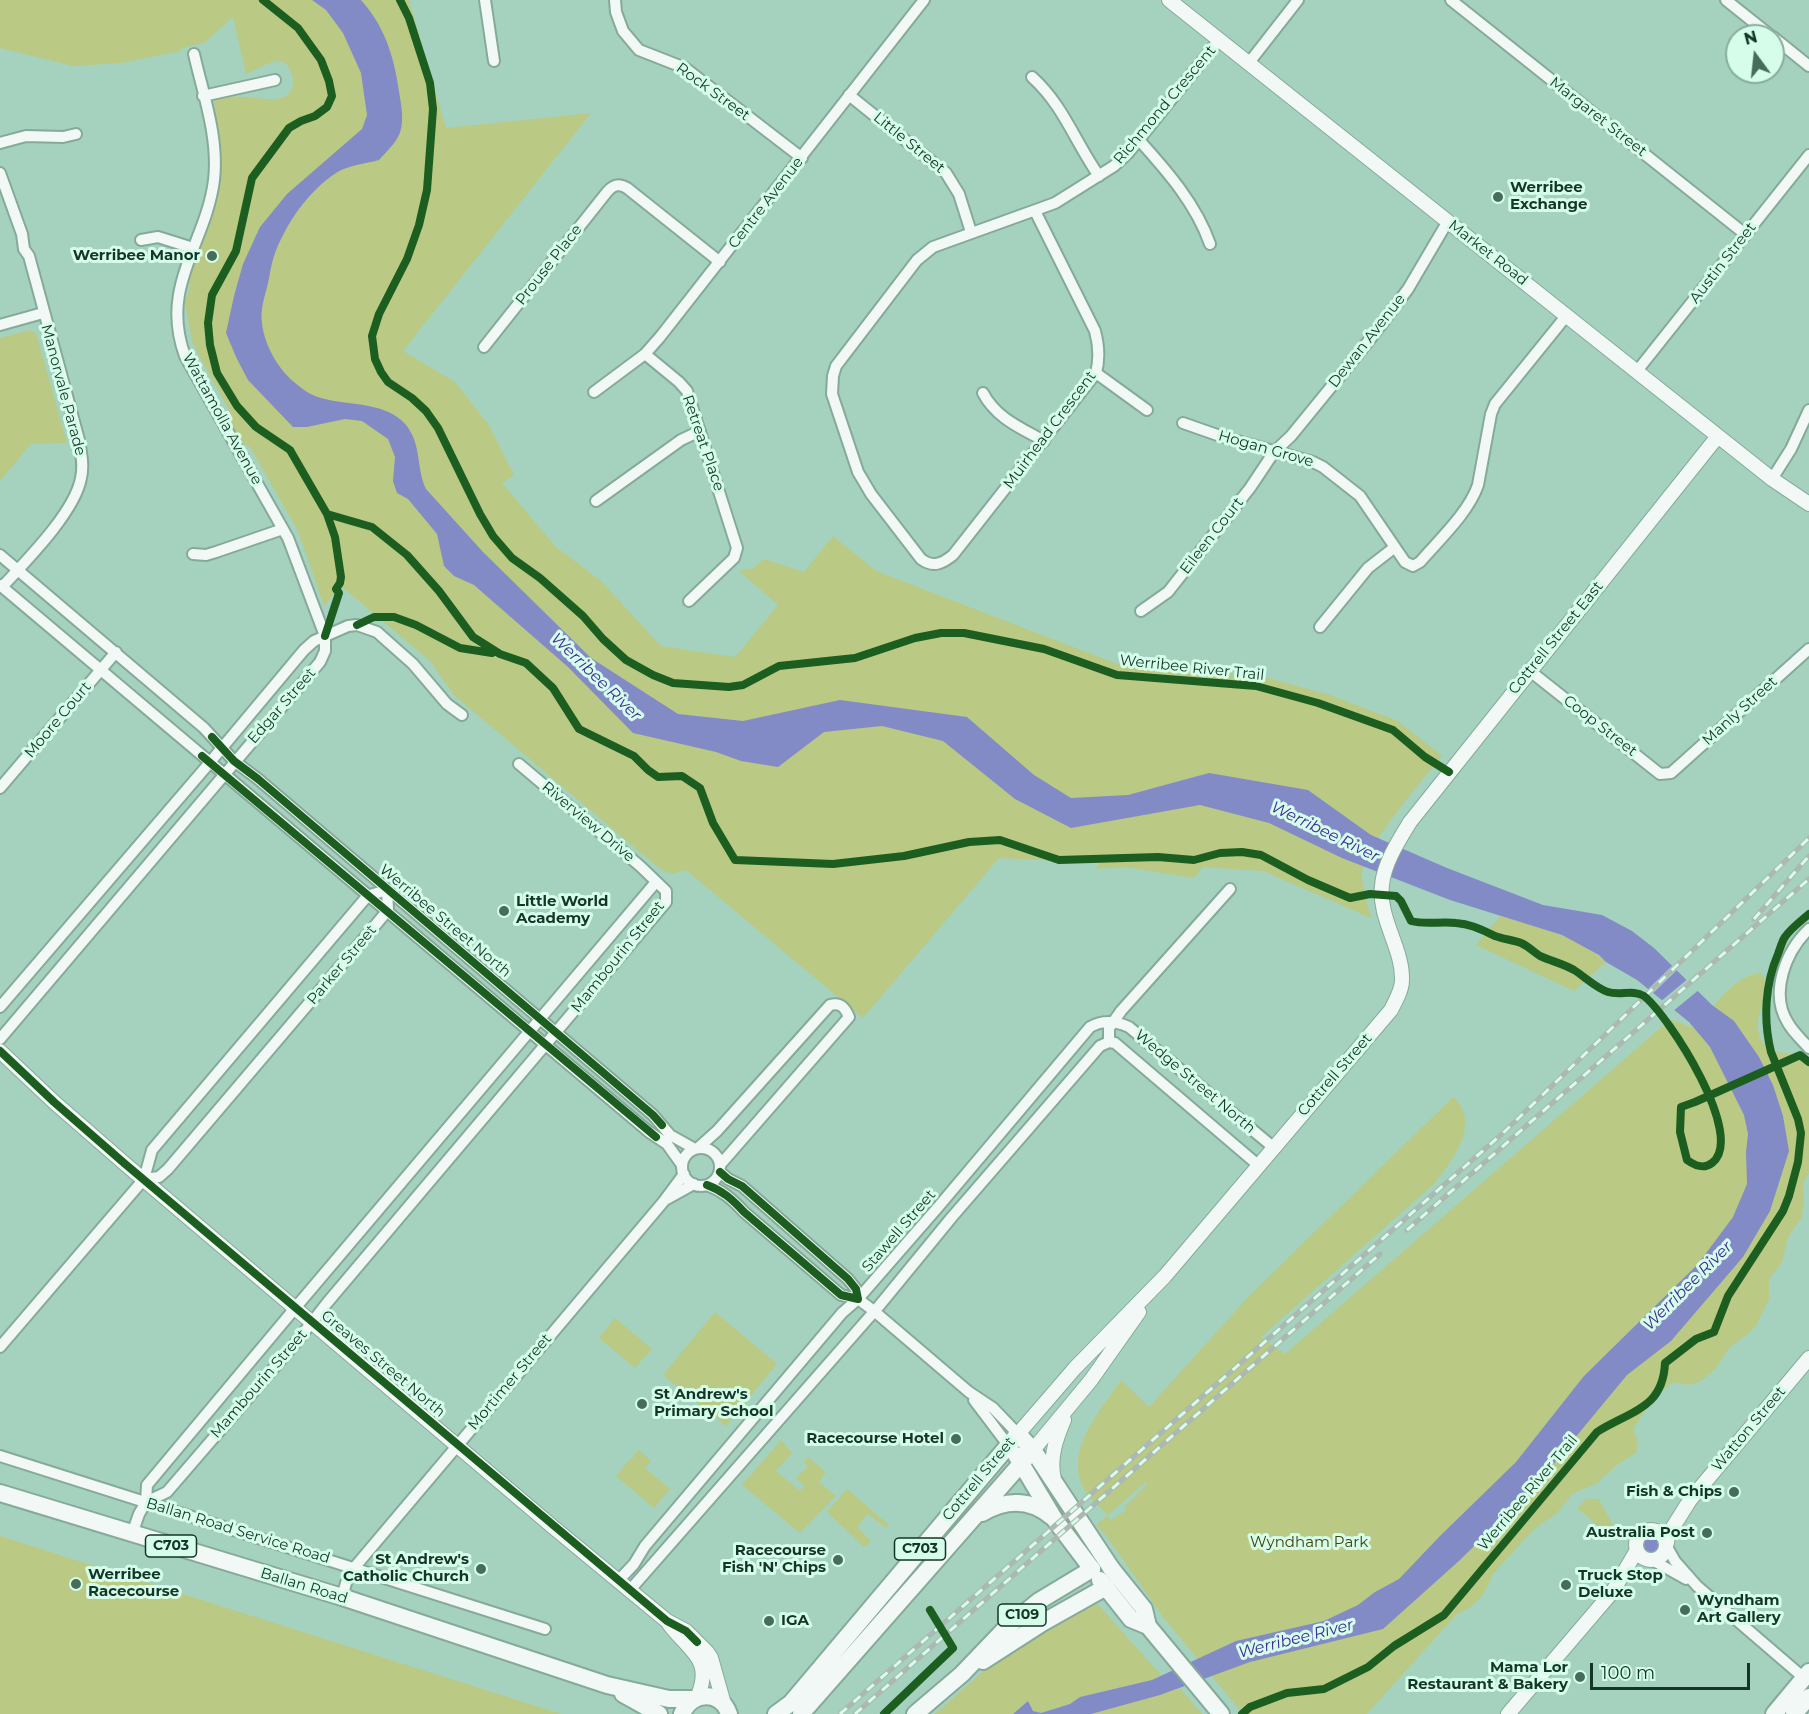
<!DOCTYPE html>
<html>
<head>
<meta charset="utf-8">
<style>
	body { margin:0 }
	#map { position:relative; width:1809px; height:1714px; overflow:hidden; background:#a5d2be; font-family:Montserrat,sans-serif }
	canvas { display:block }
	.north { position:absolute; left:1725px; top:24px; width:60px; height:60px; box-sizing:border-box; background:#d5fde9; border:2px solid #87ad9c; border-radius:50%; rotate:345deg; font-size:16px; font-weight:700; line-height:24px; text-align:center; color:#133628 }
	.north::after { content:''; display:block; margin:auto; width:21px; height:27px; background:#466d5c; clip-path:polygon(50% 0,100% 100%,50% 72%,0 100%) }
	.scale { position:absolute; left:1590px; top:1663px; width:160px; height:27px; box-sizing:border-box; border:3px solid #133628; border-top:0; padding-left:8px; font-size:18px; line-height:21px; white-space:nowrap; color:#133628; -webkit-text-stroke:4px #d5fde9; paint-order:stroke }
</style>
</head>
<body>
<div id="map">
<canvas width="1809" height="1714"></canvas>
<div class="north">N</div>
<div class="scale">100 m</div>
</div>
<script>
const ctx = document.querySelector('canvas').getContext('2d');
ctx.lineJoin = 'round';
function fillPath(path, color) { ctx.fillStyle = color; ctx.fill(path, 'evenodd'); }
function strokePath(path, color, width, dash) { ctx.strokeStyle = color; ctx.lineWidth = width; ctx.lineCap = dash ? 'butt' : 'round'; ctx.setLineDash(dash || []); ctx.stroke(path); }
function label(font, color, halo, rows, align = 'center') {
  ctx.font = font + ' Montserrat,sans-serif'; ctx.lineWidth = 6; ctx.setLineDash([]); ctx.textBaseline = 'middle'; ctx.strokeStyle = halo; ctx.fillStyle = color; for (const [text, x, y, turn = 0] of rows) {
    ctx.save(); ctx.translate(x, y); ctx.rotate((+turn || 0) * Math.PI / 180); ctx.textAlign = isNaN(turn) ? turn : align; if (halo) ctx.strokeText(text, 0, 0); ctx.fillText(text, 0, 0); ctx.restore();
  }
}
fillPath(new Path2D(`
	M0,0H409L446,128L591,113L403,351L455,382L489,425L514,475L502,483L556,547L601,581L661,646L735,657L778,605L739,571L754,568L764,559L804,572L833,536L876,571L1120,665L1264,677L1330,695L1398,721L1442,756C1424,779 1361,850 1362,876C1363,890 1368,905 1371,918L1263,871L1203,867L1194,878L1125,867L1095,869L1100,863L999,858L863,1018L686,870L672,874L660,869L454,695L430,661L341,586L324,606L298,531L250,447L245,445L231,427L229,410L198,354L192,341L185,303L190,286L189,280L215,202L219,184L221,152L214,102C234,87 276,109 289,93C293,88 294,81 292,75C284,47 260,70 246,74L233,17L204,43L181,48V51L122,63L73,66L0,48Z
	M30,330L36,333L67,443L31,444L0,481V338Z
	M1500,916C1536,927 1578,936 1606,962L1574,991L1476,945Z
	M1761,973C1775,989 1755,1012 1758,1029C1759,1037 1764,1045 1769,1051L1800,1055L1809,1062V1173L1803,1183L1804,1203L1801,1219L1788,1237L1782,1262L1769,1279V1299L1756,1326L1748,1334L1730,1347L1716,1368L1700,1382L1688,1385L1673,1382L1655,1396L1633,1429L1637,1439V1452L1617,1465L1597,1483L1572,1494L1557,1513L1534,1529L1493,1574L1483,1595L1472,1606L1456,1615L1367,1714H1243L1163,1617L1105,1534L1096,1525L1107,1516L1111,1520L1125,1511V1506L1147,1485L1146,1482L1108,1515C1099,1506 1085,1495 1081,1483C1067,1447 1102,1408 1121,1380L1149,1407L1250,1295L1453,1097C1482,1123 1453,1159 1435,1183L1261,1337L1285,1354L1666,1023L1671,1020L1698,1029C1709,1009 1736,974 1761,973Z
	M715,1312L777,1364L726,1426L663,1375Z
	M615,1318L652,1349L635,1368L599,1338Z
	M781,1440L792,1453L776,1471L800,1491L804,1486L796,1478L808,1466L803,1462L808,1457L826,1472L819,1482L836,1496L800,1533L742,1485Z
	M639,1450L651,1461L645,1468L670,1489L654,1508L616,1476L632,1457L638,1461L633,1456Z
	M847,1489L889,1525L886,1528L868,1514L857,1527L871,1541L864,1547L827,1512Z
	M1586,1499H1599L1615,1529L1609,1535L1577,1508Z
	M0,1536L498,1694L561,1714H0Z
	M1094,1600L1162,1676L1152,1680L1080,1697L1070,1704L1041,1713L1033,1712L1028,1702L1013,1714H935L987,1668L1032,1637Z
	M1180,1688L1202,1714H1091Z`), '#bac984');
fillPath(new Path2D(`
	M312,0H361C387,29 395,61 400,98C402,109 404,124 399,135C395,144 385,153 379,160C365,164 348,165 336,173C307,192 285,225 274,256C271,265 270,274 268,283C265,296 260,309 262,323C264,344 278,369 294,382C302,389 310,395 321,398C348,406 386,401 406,425C422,445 416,468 426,489L483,552L591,658L678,714L743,721L840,700L967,717L1034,775L1071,798L1128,795L1209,773L1308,790L1371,835L1447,868L1543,905L1602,915L1632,931L1654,948L1712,1005L1734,1021L1759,1057L1773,1085L1783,1116L1789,1151L1770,1211L1743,1257L1671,1341L1627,1375L1536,1485L1460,1560L1383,1629L1250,1662L1160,1695L1091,1714H1013L1028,1701L1033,1711L1041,1713L1070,1704L1080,1697L1152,1680L1236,1641L1324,1621L1358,1605L1375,1592L1399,1579L1440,1536L1516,1462L1584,1376L1698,1264L1733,1217L1747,1184L1746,1152L1748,1134L1744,1115L1710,1047L1689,1022L1637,980L1606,962L1599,955L1562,935L1450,900L1342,858L1269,823L1200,805L1071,828L1015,799L943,741L882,726L824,732L778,767L741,761L716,752L633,733L568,667L474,585L454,576L444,566L437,534L408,499L397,493L393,481L395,457L388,439L362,421L345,419L307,427H293L248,380L236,357L226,333L234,296L243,264L260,227L287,194L362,129L367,115L361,73L343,33L326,10Z
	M1644 1545a7 7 0 1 1 14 0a7 7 0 1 1-14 0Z`), '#828bc6');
fillPath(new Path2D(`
	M1674,964L1679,968L1651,995L1646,991Z
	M1689,978L1700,989L1672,1012L1660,1002Z`), '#a5d2be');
const minor = new Path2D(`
	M485,0L494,61
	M615,0L616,12L623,31L639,50L685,68L802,158
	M1451,0L1745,234
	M1726,0L1771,36
	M1773,37L1809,66
	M1248,64L1298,0
	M1032,77C1064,106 1075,142 1099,176
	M849,95L946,173L959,194L971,232
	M203,96L275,80
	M1139,140C1167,171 1196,204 1210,244
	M0,143L26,136L63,137L76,134
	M0,173L22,234L24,249L29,256L79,440C81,453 84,465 81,478C75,512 26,561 2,587
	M1035,211L1095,331C1099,346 1100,358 1096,373L953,555C942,564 933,568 921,559L871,494L858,472L832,394L833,376L836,366L917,260L933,247L1055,203L1114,166L1128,153L1219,40
	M141,240L158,237L193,248
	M0,325L43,313
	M484,347L607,192C613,185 619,183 627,188L720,262
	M645,354L679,382L687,391L737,548L734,558L689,601
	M1637,371L1809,155
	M1096,373L1147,410
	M594,392L645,354L660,337L924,0
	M983,393C996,418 1021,428 1044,441
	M1183,423L1223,437L1313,462L1323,467L1360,496L1405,562L1413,566L1420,562C1439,540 1469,512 1478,485L1491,414L1495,404L1567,315
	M1772,479L1791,449L1809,410
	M596,501L681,440L700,431
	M193,554L206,555L216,552L283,529
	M0,555L204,728L234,761L258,779L653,1115L670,1135L695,1149
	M0,585L649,1132L667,1144L682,1165
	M1141,611L1168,592L1250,488L1274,452L1291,436L1371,338L1408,289L1448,221
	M1320,627L1368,568L1395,547
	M1530,671L1660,774L1671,773L1809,649
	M0,788L116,652
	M1809,929C1786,951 1769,993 1788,1023C1793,1032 1802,1040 1809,1048
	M0,1007L206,767L304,650L314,641L348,626L357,625L377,632L413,664L447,704L462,715
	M0,1039L320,662L325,651V636L288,538L185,356C159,286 206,244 214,180C219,138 203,94 194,54
	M1109,1042V1028L1121,1011L1230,889
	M1109,1042L1115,1043L1258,1165
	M698,1148L717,1131L830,1005C840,1002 845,1007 849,1017L720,1165
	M682 1167a19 19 0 1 1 38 0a19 19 0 1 1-38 0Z
	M720,1172L728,1179L742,1186L848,1279L856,1289L858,1299
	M707,1185C723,1191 732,1199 744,1212L841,1295L858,1299L874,1311L969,1392L993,1408L1018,1434
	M667,1199L694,1184
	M0,1347L144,1179L152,1150L364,900L370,895L387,890L388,910L378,922L168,1169L159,1177L144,1179
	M974,1400L1008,1445
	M0,1456L545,1629
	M146,1502L167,1492L298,1340L327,1303L666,902V891L640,866L519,764
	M132,1534L139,1514L146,1502L147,1485L296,1307L656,882
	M1667,1547L1675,1561L1697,1586L1804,1678
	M1652,1560L1686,1579
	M619,1580L634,1564L645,1546L842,1313L858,1299L939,1206L1090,1027C1102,1020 1116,1021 1129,1027L1273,1147
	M630,1590L879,1306L952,1217L1100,1046L1109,1042
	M342,1597L346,1583L354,1568L664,1201L684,1174`);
const tertiary = new Path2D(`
	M1169,0L1772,479L1809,504
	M0,1051L54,1102L124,1163L553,1527L667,1621L686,1631L707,1652L711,1658L724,1704
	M1018,1434L1075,1368L1165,1276L1391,1010C1396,1000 1402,990 1402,980C1403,948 1378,919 1382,885C1384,863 1399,840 1410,822L1718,436
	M1033,1450L1091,1380L1139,1312
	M1054,1479C1049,1458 1056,1439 1064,1420
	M1636 1545a15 15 0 1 1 30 0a15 15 0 1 1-30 0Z
	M1667,1543L1668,1535L1690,1500L1809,1358
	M669,1624C690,1652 714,1659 697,1698
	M1508,1714L1613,1591L1637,1550`);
const primary = new Path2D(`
	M1016,1455L1055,1520L1092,1569
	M0,1493L342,1597L607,1685L669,1699H693
	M982,1513C1006,1499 1031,1499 1052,1517
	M623,1694L659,1714
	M682,1714C691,1691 721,1690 729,1714
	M776,1714L791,1703L1018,1434L1033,1450L1111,1568
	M801,1714L1033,1450`);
const trunk = new Path2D(`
	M1111,1568L1144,1609L1148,1626L1221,1714
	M1100,1580L1131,1619L1148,1626
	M983,1661L1042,1623L1106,1587
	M915,1714L962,1674L1006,1628L1039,1601L1092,1569
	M1774,1714L1809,1672
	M1794,1714L1809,1697`);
strokePath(minor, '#86aa9a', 14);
strokePath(tertiary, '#86aa9a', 16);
strokePath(primary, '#86aa9a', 20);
strokePath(trunk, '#86aa9a', 20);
strokePath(minor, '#f2f8f5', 10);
strokePath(tertiary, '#f2f8f5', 14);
strokePath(primary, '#f2f8f5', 16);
strokePath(trunk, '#f2f8f5', 16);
const rail = new Path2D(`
	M1754,919L1809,856
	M1407,1230L1809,879
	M840,1714L1502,1134L1809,838
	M855,1714L1380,1254`);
strokePath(rail, '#acb8b2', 5);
strokePath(rail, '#d5fde9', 3, [9]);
strokePath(new Path2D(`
	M263,0L298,28L321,60L329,81L332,96L327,107L315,116L301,121L289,128L252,178L236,251L212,295L208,323L210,345L217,373L237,406L256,427L290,450L327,514L372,527L407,555L439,591L473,637L500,654L526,663L553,688L579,729L634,756L648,770L658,777L682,776L700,788L713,823L735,860L833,864L904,856L969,842L1000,840L1059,860L1158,857L1194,860L1220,853L1242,852L1261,855L1308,880L1350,898L1370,894L1396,896L1401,901L1411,921C1426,925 1441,921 1456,923C1471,924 1482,930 1495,936C1503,939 1513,940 1521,943C1528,946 1534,952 1540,956C1551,961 1564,964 1574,970C1585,977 1596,988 1608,992C1620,996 1633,989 1644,996C1669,1016 1747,1137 1712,1163C1703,1170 1694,1165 1687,1160L1680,1132L1681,1107L1695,1102L1798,1056L1800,1055L1809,1062
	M400,0L409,18L430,83L433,109L427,190L419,225L407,259L379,314L372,336L375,359L381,372L388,382L412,398L426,411L438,428L480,514L493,536L512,558L540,578L583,616L603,639L626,660L653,675L673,683L729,687L743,685L779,666L855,658L915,638L941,633H964L1044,649L1117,675L1256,686L1318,703L1393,730L1425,757L1449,772
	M357,625L374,617H394L416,625L460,648L492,653
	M325,636L339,593L336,589L340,583L341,577L335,537L327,514
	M212,737L234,761L258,779L653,1115L662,1125
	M202,756L656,1137
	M0,1051L54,1102L124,1163L667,1621L686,1631L697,1642
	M707,1185C723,1191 732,1199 744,1212L841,1295L858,1299L856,1289L848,1279L742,1186L728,1179L720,1172
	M884,1714L953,1648L930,1610
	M1242,1714L1250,1707L1287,1693L1324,1689L1368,1667L1394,1646L1444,1615L1597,1432C1630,1411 1663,1409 1665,1363L1696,1339L1714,1332L1728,1296L1783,1211L1789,1196L1798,1162L1801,1133L1798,1119L1771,1052C1763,1020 1765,984 1778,954C1780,949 1782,941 1785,937C1791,928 1801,921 1809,914`), '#1b5e20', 8);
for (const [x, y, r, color] of [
	[1498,197,6,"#466d5c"],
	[212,256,6,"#466d5c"],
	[504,911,6,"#466d5c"],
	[642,1404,6,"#466d5c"],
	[956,1439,6,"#466d5c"],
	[1734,1492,6,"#466d5c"],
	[1707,1533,6,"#466d5c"],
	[838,1560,6,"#466d5c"],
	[481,1569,6,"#466d5c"],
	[76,1584,6,"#466d5c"],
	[1566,1585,6,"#466d5c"],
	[1685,1610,6,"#466d5c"],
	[769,1621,6,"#466d5c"],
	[1580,1677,6,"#466d5c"]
]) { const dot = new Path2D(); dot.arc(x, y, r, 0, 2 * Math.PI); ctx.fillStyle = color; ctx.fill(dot); strokePath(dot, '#d5fde9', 2); }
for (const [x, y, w] of [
	[171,1546,51],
	[920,1549,51],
	[1022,1615,48]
]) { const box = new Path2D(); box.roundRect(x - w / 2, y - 11, w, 22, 4.5); ctx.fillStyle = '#d5fde9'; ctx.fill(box); strokePath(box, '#133628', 1.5); }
label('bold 14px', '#133628', null, [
	["C703",171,1546],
	["C703",920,1549],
	["C109",1022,1615]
]);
label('15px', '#133628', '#d5fde9', [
	["Rock Street",713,92,36],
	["Richmond Crescent",1165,105,-50],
	["Margaret Street",1598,117,38],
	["Little Street",909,143,39],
	["Centre Avenue",766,203,-52],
	["Market Road",1488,253,38],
	["Austin Street",1723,263,-52],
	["Prouse Place",549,265,-52],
	["Dewan Avenue",1367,341,-52],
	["Manorvale Parade",63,390,75],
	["Wattamolla Avenue",222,419,61],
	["Muirhead Crescent",1050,430,-53],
	["Retreat Place",703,443,71],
	["Hogan Grove",1266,449,16],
	["Eileen Court",1212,536,-52],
	["Cottrell Street East",1556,638,-51],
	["Werribee River Trail",1192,668,6],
	["Edgar Street",282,706,-49],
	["Manly Street",1740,711,-42],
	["Moore Court",58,720,-50],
	["Coop Street",1600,726,38],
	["Riverview Drive",588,822,40],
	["Werribee Street North",445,921,40],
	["Mambourin Street",618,957,-51],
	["Parker Street",342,965,-50],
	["Cottrell Street",1335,1075,-49],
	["Wedge Street North",1195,1082,40],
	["Stawell Street",899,1231,-49],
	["Greaves Street North",383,1364,40],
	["Mortimer Street",510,1382,-50],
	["Mambourin Street",259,1384,-49],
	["Watton Street",1749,1429,-50],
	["Cottrell Street",979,1479,-50],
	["Werribee River Trail",1528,1493,-50],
	["Ballan Road Service Road",238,1531,17],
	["Ballan Road",304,1586,17]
]);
label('bold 15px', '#133628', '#d5fde9', [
	["Werribee",1510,188],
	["Exchange",1510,205],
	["Werribee Manor",200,256,"right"],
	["Little World",516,902],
	["Academy",516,919],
	["St Andrew's",654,1395],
	["Primary School",654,1412],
	["Racecourse Hotel",944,1439,"right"],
	["Fish & Chips",1722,1492,"right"],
	["Australia Post",1695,1533,"right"],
	["Racecourse",826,1551,"right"],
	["Fish 'N' Chips",826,1568,"right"],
	["St Andrew's",469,1560,"right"],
	["Catholic Church",469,1577,"right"],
	["Werribee",88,1575],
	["Racecourse",88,1592],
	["Truck Stop",1578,1576],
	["Deluxe",1578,1593],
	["Wyndham",1697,1601],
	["Art Gallery",1697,1618],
	["IGA",781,1621],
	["Mama Lor",1568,1668,"right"],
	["Restaurant & Bakery",1568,1685,"right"]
], 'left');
label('15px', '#44400e', '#d5fde9', [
	["Wyndham Park",1309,1543]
]);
label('italic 16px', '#3e2997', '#d5fde9', [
	["Werribee River",596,677,44],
	["Werribee River",1325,832,26],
	["Werribee River",1688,1286,-45],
	["Werribee River",1296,1639,-14]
]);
</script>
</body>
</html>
